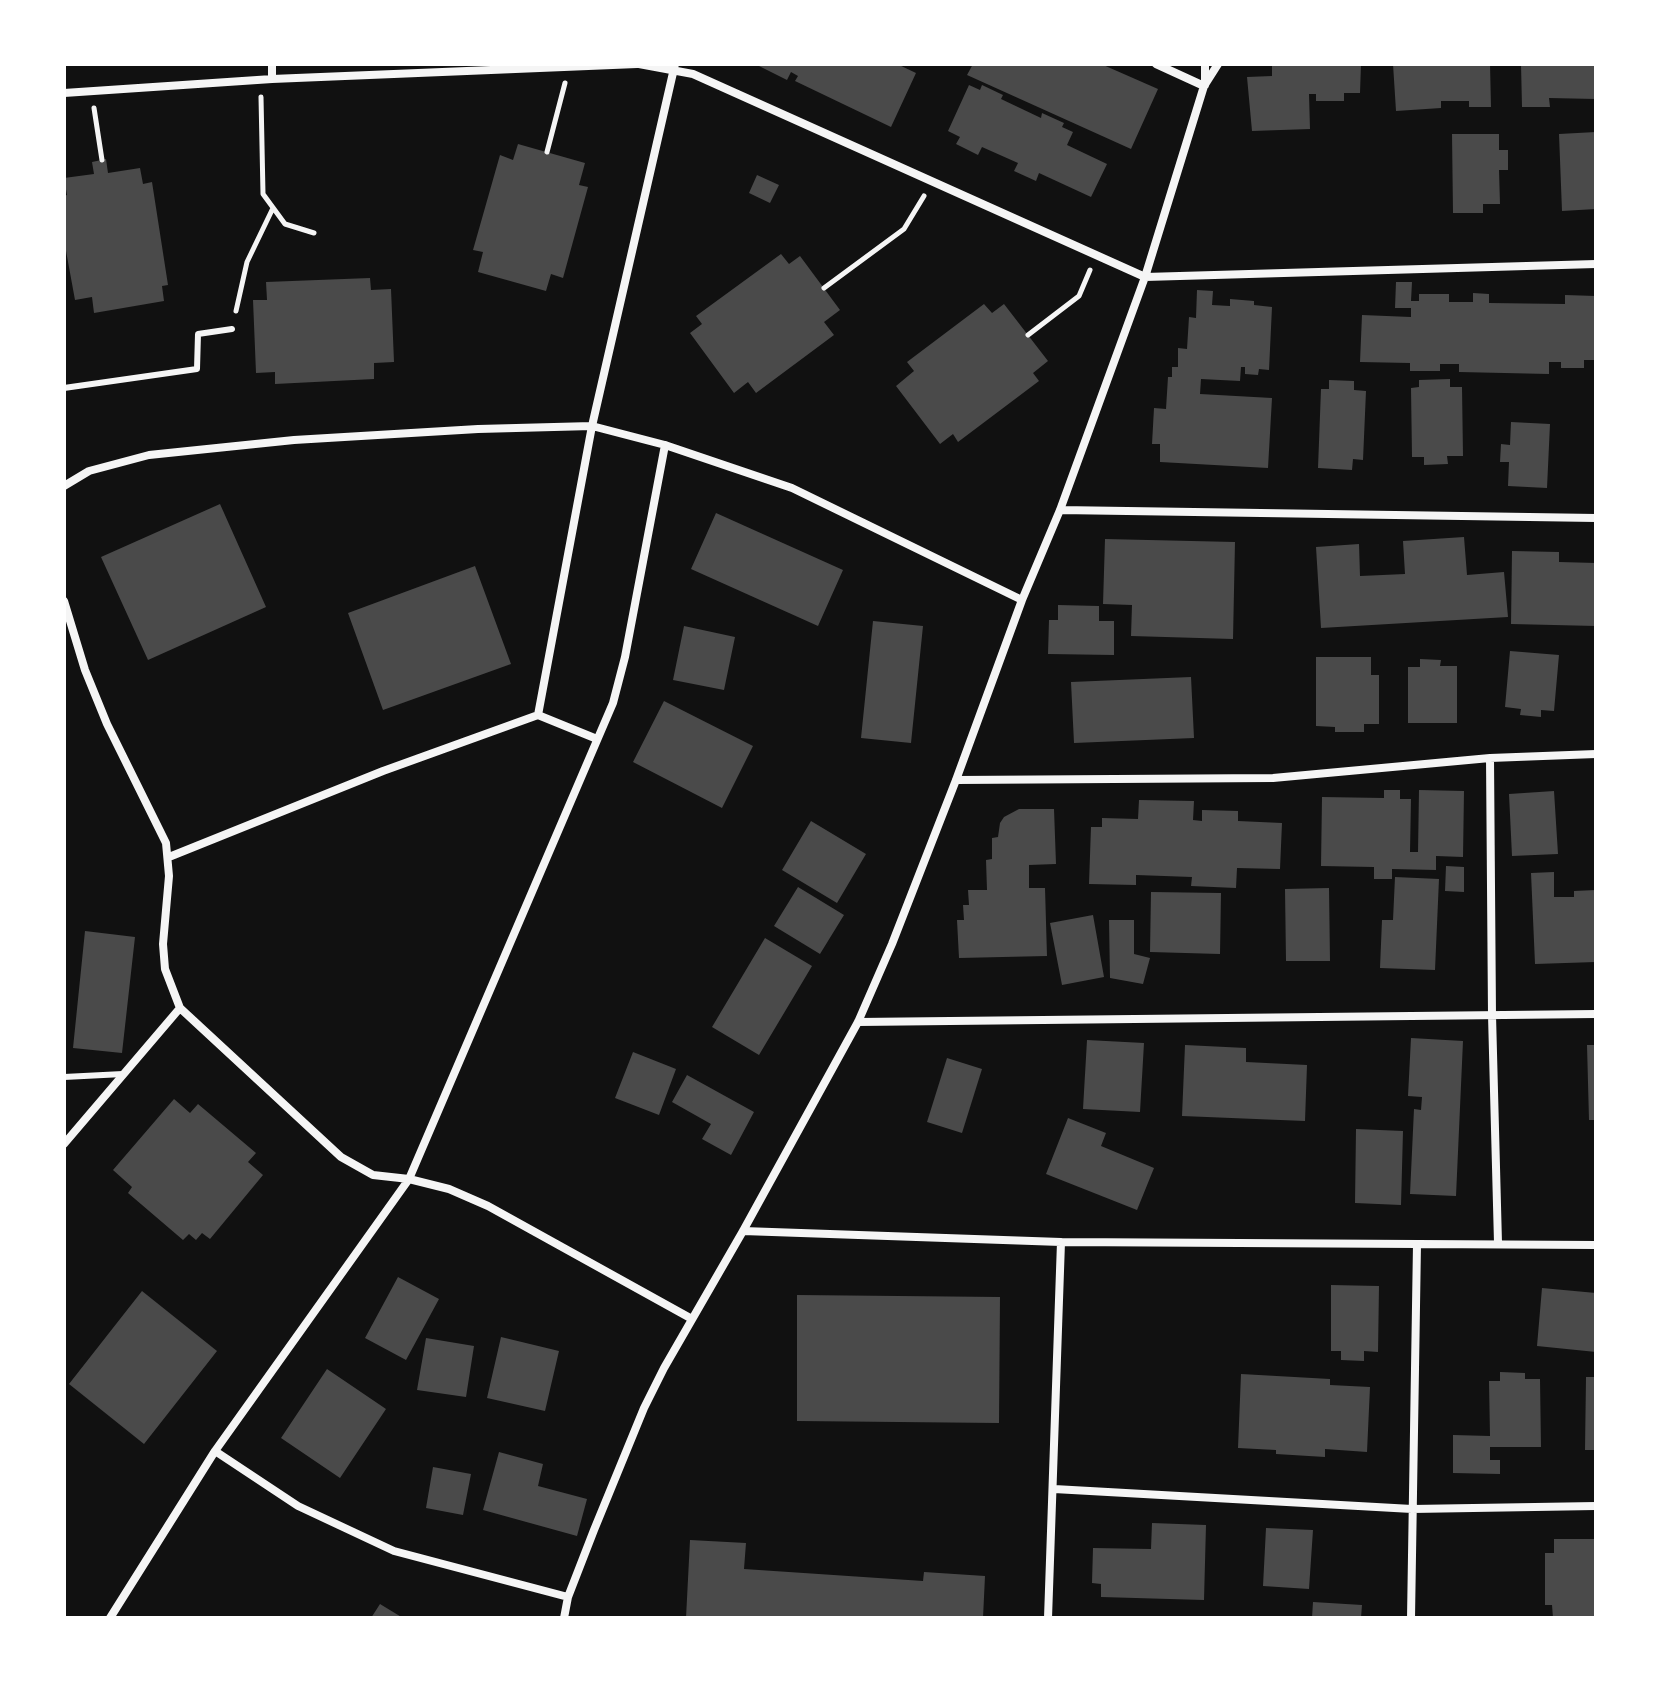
<!DOCTYPE html>
<html>
<head>
<meta charset="utf-8">
<style>
	body { margin:0 }
	#map { position:relative; width:1660px; height:1682px; overflow:hidden; background:#111; font-family:"Alegreya Sans",sans-serif }
	canvas { display:block }
	.frame { position:absolute; inset:0; border:66px solid #fff; pointer-events:none }
</style>
</head>
<body>
<div id="map">
<canvas width="1660" height="1682"></canvas>
<div class="frame"></div>
</div>
<script>
const ctx = document.querySelector('canvas').getContext('2d');
ctx.lineJoin = 'round';
function fillPath(path, color) { ctx.fillStyle = color; ctx.fill(path, 'evenodd'); }
function strokePath(path, color, width, dash) { ctx.strokeStyle = color; ctx.lineWidth = width; ctx.lineCap = dash ? 'butt' : 'round'; ctx.setLineDash(dash || []); ctx.stroke(path); }
fillPath(new Path2D(`
	M755,64H897L916,73L891,127L795,81L798,76L791,72L787,80Z
	M973,64H1101L1158,89L1131,149L967,75Z
	M1272,64H1361L1360,93H1344V101H1316V94H1309L1310,129L1252,131L1247,77L1272,76Z
	M1393,64H1490L1491,107H1469V101H1441V108L1396,111Z
	M1521,64H1596V99L1549,98L1550,107H1522Z
	M969,85L980,90L982,85L1003,95L1001,99L1041,118L1042,113L1064,123L1062,127L1073,132L1067,145L1107,164L1091,197L1039,173L1036,181L1014,171L1018,163L982,147L978,155L956,144L960,137L948,131Z
	M1596,132V209L1562,211L1559,134Z
	M1452,134H1499V150H1508V170H1499L1500,204H1483V213H1453Z
	M518,144L585,163L579,185L588,187L563,278L551,274L546,291L478,272L483,252L473,250L500,155L513,160Z
	M106,159L108,173L140,168L143,184L152,182L168,285L162,286L164,301L94,313L92,297L75,300L64,240V196L67,195L64,178L94,174L92,162Z
	M757,175L779,185L770,203L749,193Z
	M781,254L789,264L800,256L840,310L824,322L834,335L756,393L748,382L734,393L690,333L702,324L696,316Z
	M370,278L371,290L391,289L394,362L374,363V379L275,384V372L256,373L253,300H267L266,282Z
	M1396,282H1412L1411,301H1419V294H1449V302H1473V293L1489,294V303L1565,304V295L1596,296V360H1584V368H1561V362H1549V374L1459,372V364H1440V371H1410V363L1360,362L1362,315L1411,317V308H1395Z
	M1197,290L1213,291L1212,305L1230,306V299L1254,301V305L1272,307L1269,370L1259,369L1258,375L1245,374V367H1241L1240,381L1201,379L1200,394L1272,398L1268,468L1160,462V444H1152L1154,408L1166,409L1168,377H1172V367H1178V348L1187,349L1189,317L1196,318Z
	M984,304L992,313L1004,304L1048,361L1033,373L1039,381L958,442L953,434L940,444L896,386L914,371L907,362Z
	M1450,379V387H1462L1463,456H1447L1448,464L1424,465V457H1412L1411,388L1419,387V380Z
	M1329,380L1354,381V390L1366,391L1363,460L1353,459L1352,470L1318,468L1321,389H1329Z
	M1511,422L1550,424L1547,488L1508,486L1509,462H1500L1501,444L1510,445Z
	M220,504L266,607L148,660L101,557Z
	M716,513L843,570L818,626L691,569Z
	M1464,537L1467,575L1504,572L1508,617L1321,628L1316,547L1359,544L1360,576L1405,574L1403,541Z
	M1105,539L1235,542L1233,639L1131,636L1132,605L1103,604Z
	M1512,551L1559,552V562L1596,563V626L1511,624Z
	M475,566L511,664L383,710L348,613Z
	M1058,605L1099,606V621H1114V655L1048,654L1049,620H1058Z
	M873,621L923,626L911,743L861,738Z
	M684,626L735,637L724,690L673,680Z
	M1510,651L1559,655L1554,711L1541,710V717L1520,715L1521,709L1505,707Z
	M1316,657H1371V675H1379V724H1364V732H1335V727L1316,726Z
	M1420,659L1441,660L1440,666H1457V723H1408V667H1420Z
	M1191,677L1194,738L1074,743L1071,682Z
	M664,701L753,746L722,808L633,762Z
	M1384,790H1400V799H1411L1410,852H1418L1419,790L1464,791L1463,857L1436,856V870L1392,869V879H1374V867L1321,866L1322,797L1384,798Z
	M1554,791L1558,854L1512,856L1509,794Z
	M1139,800L1194,801L1193,820L1202,821V810L1238,811V821L1282,823L1280,869L1237,868L1236,888L1191,886L1192,877L1136,875V885L1089,884L1091,827H1102V818L1138,819Z
	M1019,809H1054L1056,864L1029,865V888H1045L1047,956L959,958L957,920H964L963,905H969L968,890H987L986,860L992,859V838L998,837L1000,823L1004,817Z
	M811,821L866,854L837,903L782,870Z
	M1446,866L1464,867V892L1445,891Z
	M1554,872V897H1574V891L1596,890V962L1535,964L1531,873Z
	M1395,877L1439,879L1435,970L1380,968L1382,920H1393Z
	M798,887L844,915L820,954L774,926Z
	M1329,888L1330,961H1286L1285,889Z
	M1151,892L1221,893L1220,954L1150,952Z
	M1093,915L1104,977L1062,985L1050,923Z
	M1109,920H1134V954L1150,958L1143,984L1110,978Z
	M85,931L135,937L122,1053L73,1048Z
	M765,938L812,966L759,1055L712,1027Z
	M1411,1038L1463,1041L1456,1196L1410,1194L1414,1109L1421,1110L1422,1097L1408,1096Z
	M1087,1040L1144,1043L1140,1112L1083,1109Z
	M1185,1045L1246,1048V1062L1307,1065L1305,1121L1182,1116Z
	M1587,1045H1596V1120H1589Z
	M633,1052L676,1069L659,1115L615,1098Z
	M947,1058L982,1069L962,1133L927,1122Z
	M687,1075L754,1112L731,1155L702,1139L711,1124L672,1102Z
	M174,1099L190,1113L198,1104L256,1153L248,1162L263,1175L210,1239L202,1233L196,1240L189,1234L183,1240L128,1193L132,1187L113,1170Z
	M1068,1118L1106,1133L1101,1146L1154,1168L1137,1210L1046,1174Z
	M1356,1129L1403,1131L1401,1205L1355,1203Z
	M398,1277L439,1299L406,1360L365,1338Z
	M1331,1285L1379,1286L1378,1352L1364,1351V1361L1341,1360V1351H1331Z
	M1542,1288L1596,1293V1352L1537,1346Z
	M142,1291L217,1351L144,1444L69,1384Z
	M797,1295L1000,1297L999,1423L797,1421Z
	M501,1337L559,1351L545,1411L487,1398Z
	M426,1338L474,1346L466,1397L417,1390Z
	M327,1369L386,1409L340,1478L281,1438Z
	M1500,1372L1525,1373V1379H1540L1541,1447H1490V1460H1500V1474L1453,1473V1435L1490,1436L1489,1381H1500Z
	M1241,1374L1330,1379V1385L1370,1387L1367,1452L1325,1449V1457L1276,1454V1450L1238,1448Z
	M1586,1377H1596V1450H1585Z
	M499,1452L543,1464L538,1486L587,1499L577,1536L483,1510Z
	M433,1467L471,1474L463,1515L426,1508Z
	M1152,1523L1206,1525L1204,1600L1101,1597V1584L1092,1583L1093,1548L1151,1549Z
	M1266,1528L1313,1530L1309,1589L1263,1586Z
	M1554,1539H1596L1595,1618H1553L1552,1605H1545V1553H1554Z
	M690,1540L746,1543L744,1569L923,1581L924,1572L985,1576L983,1618H686Z
	M1313,1602L1362,1605L1361,1618H1312Z
	M380,1604L403,1618H371Z`), '#4a4a4a');
strokePath(new Path2D(`
	M261,97L263,194L285,224L314,233
	M94,108L102,160
	M547,152L565,83
	M824,288L904,229L924,196
	M236,311L247,262L273,208
	M1028,335L1079,296L1090,270`), '#f5f5f5', 5);
strokePath(new Path2D(`
	M64,388L197,369L198,334L232,329
	M64,1077L123,1074`), '#f5f5f5', 6);
strokePath(new Path2D(`
	M272,64V79
	M639,64L693,74L1145,277L1596,264
	M1156,64L1204,86
	M1205,85V64
	M64,93L272,79L637,64
	M64,486L89,471L149,455L294,440L478,429L592,426L665,445L792,488L1022,600
	M1060,510L1596,518
	M64,601L85,670L107,724L166,843L169,876L163,944L165,969L180,1008L341,1157L373,1175L409,1179L449,1189L488,1206L692,1319
	M597,739L538,715L592,426L675,64
	M1490,758L1492,1015L1498,1243
	M956,780L1273,778L1490,758L1596,754
	M169,857L383,771L538,715
	M858,1022L1596,1014
	M64,1144L180,1008
	M743,1231L1061,1242L1596,1245
	M215,1451L298,1506L394,1551L568,1597
	M1054,1489L1412,1509L1596,1506
	M110,1618L215,1451L409,1179L613,703L625,657L665,445
	M564,1618L568,1597L594,1530L644,1408L664,1368L743,1231L858,1022L892,944L956,780L1022,600L1060,510L1145,277L1204,86L1218,64
	M1048,1618L1061,1242
	M1411,1618L1417,1244`), '#f5f5f5', 8);
</script>
</body>
</html>
